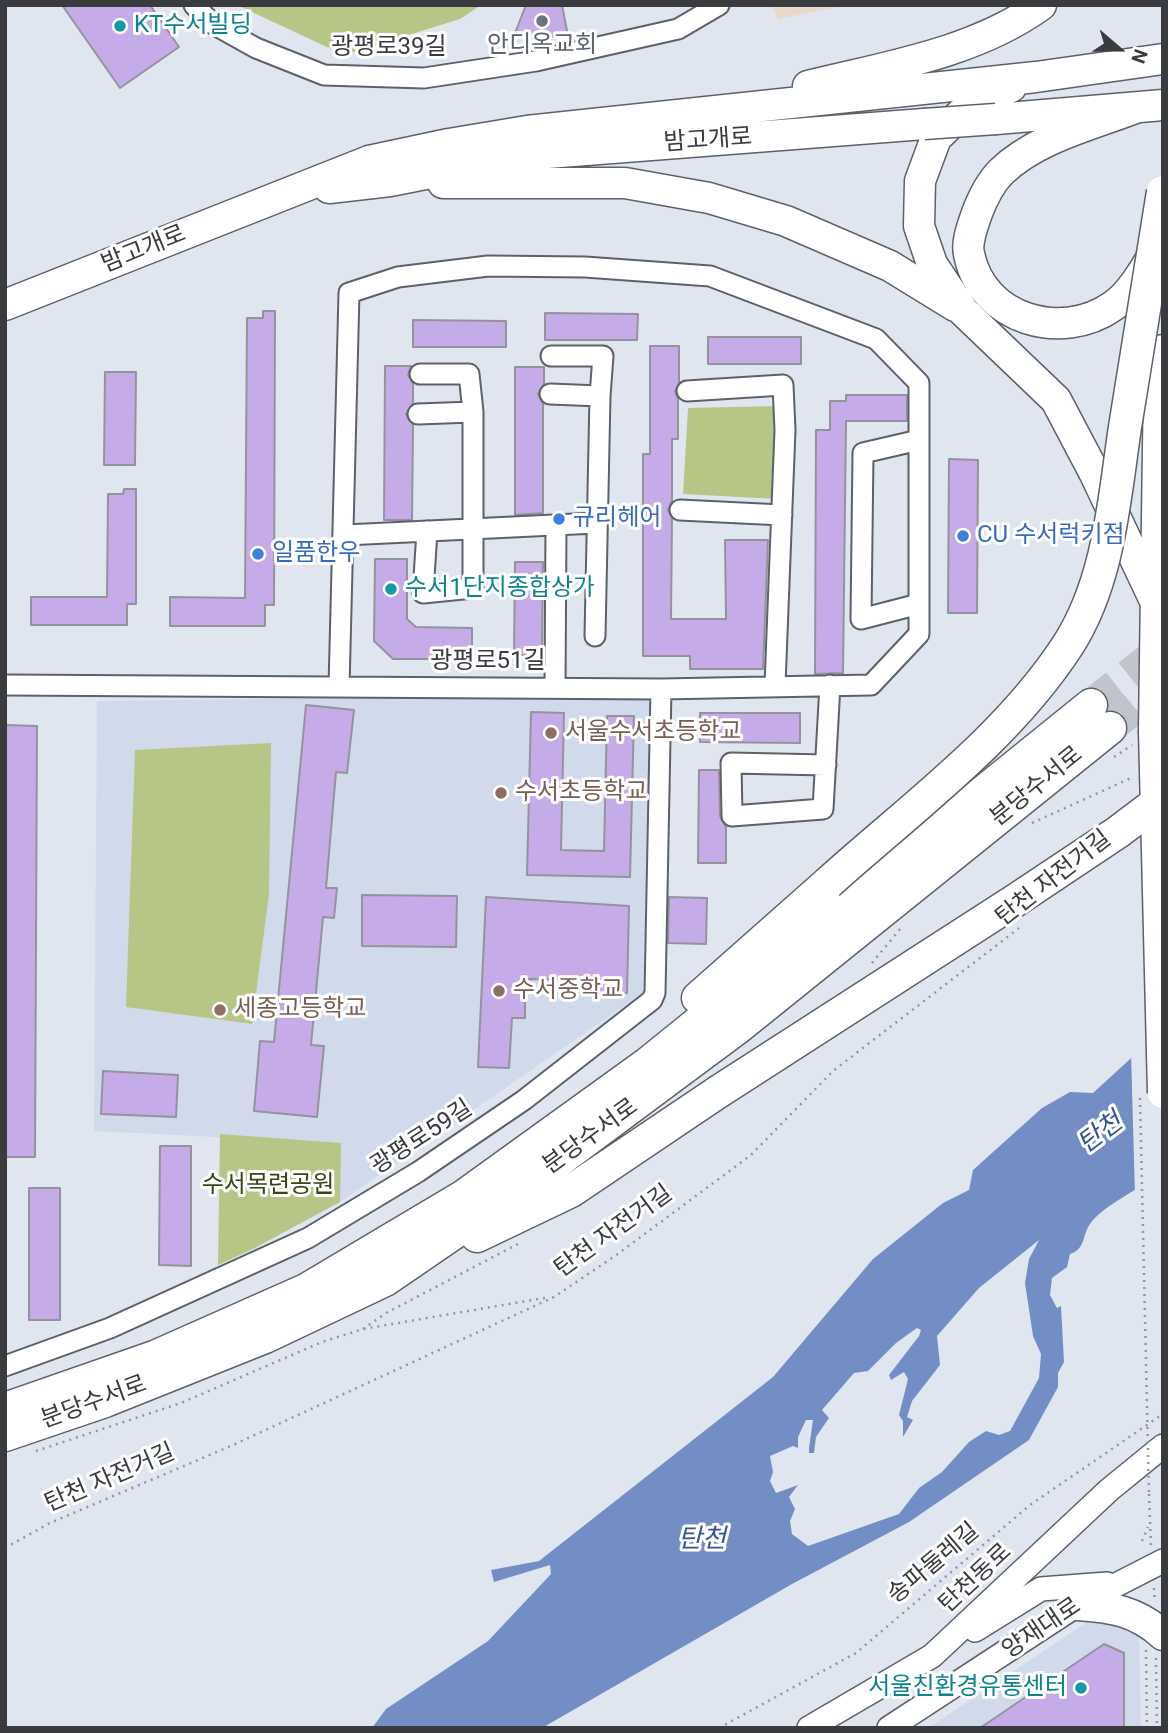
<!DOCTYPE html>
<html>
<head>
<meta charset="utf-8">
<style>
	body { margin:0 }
	#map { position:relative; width:1168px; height:1733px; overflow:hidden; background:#e0e6f0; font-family:Roboto,sans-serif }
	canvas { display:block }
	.frame { position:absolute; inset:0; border:7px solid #393b3f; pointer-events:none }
	.north { position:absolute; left:1084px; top:14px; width:70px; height:70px; -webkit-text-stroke:5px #fff; paint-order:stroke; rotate:110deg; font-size:19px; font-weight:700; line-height:28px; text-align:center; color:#393b3f }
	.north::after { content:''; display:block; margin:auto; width:24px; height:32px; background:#393b3f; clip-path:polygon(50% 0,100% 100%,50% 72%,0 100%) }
</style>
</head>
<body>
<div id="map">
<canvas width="1168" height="1733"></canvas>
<div class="frame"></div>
<div class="north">N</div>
</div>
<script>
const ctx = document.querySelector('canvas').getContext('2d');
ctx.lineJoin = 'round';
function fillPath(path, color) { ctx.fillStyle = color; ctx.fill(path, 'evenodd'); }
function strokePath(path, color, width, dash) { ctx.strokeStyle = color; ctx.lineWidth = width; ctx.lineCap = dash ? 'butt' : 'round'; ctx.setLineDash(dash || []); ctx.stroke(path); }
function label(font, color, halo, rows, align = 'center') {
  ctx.font = font + ' Roboto,"Noto Sans KR",sans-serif'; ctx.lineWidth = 6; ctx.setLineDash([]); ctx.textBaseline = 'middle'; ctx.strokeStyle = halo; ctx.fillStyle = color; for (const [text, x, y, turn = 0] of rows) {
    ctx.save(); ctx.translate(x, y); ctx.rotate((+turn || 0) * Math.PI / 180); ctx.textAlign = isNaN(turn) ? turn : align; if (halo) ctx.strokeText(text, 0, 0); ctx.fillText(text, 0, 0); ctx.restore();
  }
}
fillPath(new Path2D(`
	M359,698H650L643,993L340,1202V1143L94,1131L97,701Z
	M1123,1616L1139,1632L1141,1728H928L1087,1622Z`), '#d0daea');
fillPath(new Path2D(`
	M772,5H848L778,19Z`), '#ead9c8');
fillPath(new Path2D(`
	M237,5H481L460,19L344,55Z
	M777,406V499L683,494L688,408Z
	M271,743L269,894L252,1024L126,1007L135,750Z
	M220,1134L341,1143L340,1202L253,1249L218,1265Z`), '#b6c686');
fillPath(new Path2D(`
	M1163,1029V1173C1144,1186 1102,1206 1090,1224C1082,1235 1086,1249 1070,1254L1067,1267L1052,1278L1050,1295L1057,1308L1061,1306L1064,1362L1058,1373V1387L1029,1440L909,1522L792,1584L542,1728H372L386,1709L488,1641L551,1574L550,1565L494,1582L491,1570L539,1561L773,1377L873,1259L943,1203L969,1190L973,1170L1042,1108L1070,1092L1093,1093ZM1039,1240L1029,1259L1025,1283L1033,1336L1041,1354L1039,1378L1010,1431L999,1435L986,1431L969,1442L942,1472L919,1488L899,1514L808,1546L792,1534L790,1521L795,1509L789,1497L798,1485L776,1493L770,1481L773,1472L770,1456L793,1446L798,1448V1437L806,1420H813L809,1448V1453H814L816,1437L829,1418L822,1410L854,1373L868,1371L896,1343L917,1328L921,1330L919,1336L889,1375L891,1380L904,1372L908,1379L899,1415L903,1421V1437L913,1420L907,1417L912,1401L940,1365L937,1336L979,1288Z`), '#738ec5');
fillPath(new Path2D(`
	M1163,1026V1177L1135,1195L1131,1053Z`), '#e0e6f0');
const building = new Path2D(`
	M62,5H150L179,47L120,88Z
	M526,5H562L568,36L513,38Z
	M263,311H275L274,605H265V626H170V597L245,598L247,318H263Z
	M545,313L638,314L637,340H545Z
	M413,320L506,321V347H413Z
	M708,337H801V364H708Z
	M650,346H679V383L675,391L678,399V439H672V501L668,510L672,518L671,619H726L725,540H768L763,669H690V656H643V454H650Z
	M385,366H411L408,375L413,384V403L406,414L413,425L412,520H384Z
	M515,367H544V384L538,394L543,404V513L515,515Z
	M105,372H136L135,465H104Z
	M846,395H907V421H846L843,673L815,674L816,430H830V401H846Z
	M949,459L978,460L977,613H948Z
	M124,489H136V604H127V625H31V597H107L108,494H123Z
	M375,559H407V619L416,627L472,628V659H393L374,641Z
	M515,562H543L542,655H514Z
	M306,705L354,710L347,773L336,772L326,888H337L334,918L323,917L311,1045L324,1046L317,1117L254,1111L260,1041L274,1042Z
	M531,712L564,713L561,850L604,851L607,716H634L630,877L527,875Z
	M700,713H800V743L700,742Z
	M6,725L37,726L35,1157H5Z
	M699,770H719L720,816L726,827V863H698Z
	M362,895L457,896L456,947L362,946Z
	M486,897L629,906L627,993H597L598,980L525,979V1018H512L509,1068L478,1067Z
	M669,897L707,898L706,944L668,943Z
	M103,1071L178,1075L176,1117L101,1114Z
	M160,1146H191V1266L159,1265Z
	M29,1188H60V1320H29Z
	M1104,1644L1124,1653V1728H980Z`);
fillPath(building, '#c5ace8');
strokePath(building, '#95929b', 2);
strokePath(new Path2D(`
	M1091,705L1163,648
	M1110,728L1163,685`), '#bfc4cd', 32, [32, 16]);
const minor = new Path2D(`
	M194,5L213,24L256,48L324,75L424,78L536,61L678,29L719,5
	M551,356H603L600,396
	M420,374H469L473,412
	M687,391L783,385L785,430L775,685
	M550,394L600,396L595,636
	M418,414L473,412V588L423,593L427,531
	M680,510L782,515
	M345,535L596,523
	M919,604L861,619L863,453L919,440
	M5,685L661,689L655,993L652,1000L524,1100L418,1172L308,1238L110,1328L5,1366
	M339,687L349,293L398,277L488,266L585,267L710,276L876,339L919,383V634L871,685L661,689
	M555,687L556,525
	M826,765L731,763L732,816L823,809L830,685`);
const tertiary = new Path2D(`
	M975,1630L1041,1589L1107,1584
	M809,1728L932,1656L1109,1490L1163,1446
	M889,1728L1077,1605L1163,1561`);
const primary = new Path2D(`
	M808,86C885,67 975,53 1041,5
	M1011,87L985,97L962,113L936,138L920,181L919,226L932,264L963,311L1056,400L1095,474L1157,605
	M1135,108C1091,125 1036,138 1001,172C991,182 982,200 977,213C973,225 966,242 969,254C982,320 1062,342 1113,306C1130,295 1145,269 1155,252
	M996,119L1163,105
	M443,183H625L709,198L786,221L890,266L955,306
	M329,188L390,181L521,155L924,124
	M5,305L369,161L449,144L527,131L1036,77L1163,59
	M1154,731L1159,378L1163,350
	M1077,1605C1111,1607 1137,1611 1163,1635`);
const trunk = new Path2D(`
	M698,998L828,883
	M477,1236L571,1191L718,1092
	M5,1409L157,1356L306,1290L464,1196L647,1064L1091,705
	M5,1435L105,1401L265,1337L385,1280L553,1165L736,1029L1110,728`);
strokePath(minor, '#5c616a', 23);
strokePath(tertiary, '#5c616a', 26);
strokePath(primary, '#5c616a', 33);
strokePath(trunk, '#5c616a', 35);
strokePath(new Path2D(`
	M1114,757L1132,745
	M1032,823L1131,778
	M872,963L901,928
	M363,1329L386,1313L518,1244
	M36,1451L181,1403L322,1342L363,1329L550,1297
	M1149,1494L1151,1546
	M1142,1541L1148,1527
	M5,1548L50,1523L233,1445L554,1297L615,1256L751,1155L833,1071L1019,928
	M1154,1588L1155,1602
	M1146,1650L1147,1728
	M1156,1658L1157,1728
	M719,1728L856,1653L1030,1505L1163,1414`), '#92979e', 2.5, [2, 5]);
strokePath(minor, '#fff', 19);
strokePath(tertiary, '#fff', 23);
strokePath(primary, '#fff', 30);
strokePath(trunk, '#fff', 32);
const primaryBridge = new Path2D(`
	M924,124L996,119
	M1154,731L1163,1093`);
const trunkBridge = new Path2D(`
	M828,883C910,809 1007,739 1068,645C1109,581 1114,501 1125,427C1138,349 1150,270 1163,192
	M718,1092L1016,900L1118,832L1163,798`);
strokePath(primaryBridge, '#5c616a', 33, []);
strokePath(trunkBridge, '#5c616a', 35, []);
strokePath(new Path2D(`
	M1140,1098L1149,1494`), '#92979e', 2.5, [2, 5]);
strokePath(primaryBridge, '#fff', 30);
strokePath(trunkBridge, '#fff', 32);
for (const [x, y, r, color] of [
	[542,21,7,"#6b7280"],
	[120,26,7,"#0f9aa8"],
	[559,519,7,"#3f7fe0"],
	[963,536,7,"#3f7fe0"],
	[258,554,7,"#3f7fe0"],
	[391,589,7,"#0f9aa8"],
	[551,733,7,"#8d6e63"],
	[501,793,7,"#8d6e63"],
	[499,991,7,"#8d6e63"],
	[220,1010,7,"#8d6e63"],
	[1081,1688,7,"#0f9aa8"]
]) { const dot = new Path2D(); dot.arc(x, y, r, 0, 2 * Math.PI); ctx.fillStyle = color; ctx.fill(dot); strokePath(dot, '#fff', 2.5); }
label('24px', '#0d838f', '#fff', [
	["KT수서빌딩",134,26],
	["수서1단지종합상가",405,589],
	["서울친환경유통센터",1067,1688,"right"]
], 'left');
label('24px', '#5b616d', '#fff', [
	["안디옥교회",542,46]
]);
label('24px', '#393b3f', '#fff', [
	["광평로39길",389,48],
	["밤고개로",708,141,-4],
	["밤고개로",144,250,-22],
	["광평로51길",488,662],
	["분당수서로",1037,787,-39],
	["탄천 자전거길",1054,879,-38],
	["분당수서로",591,1137,-36],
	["광평로59길",422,1138,-33],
	["탄천 자전거길",614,1232,-36],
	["분당수서로",94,1403,-20],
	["탄천 자전거길",110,1479,-23],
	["송파둘레길",934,1564,-40],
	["탄천동로",976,1579,-43],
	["양재대로",1042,1629,-34]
]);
label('24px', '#366cbe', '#fff', [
	["규리헤어",573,519],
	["CU 수서럭키점",977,536],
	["일품한우",272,554]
], 'left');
label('24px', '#785e54', '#fff', [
	["서울수서초등학교",565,733],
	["수서초등학교",515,793],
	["수서중학교",513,991],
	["세종고등학교",234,1010]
], 'left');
label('24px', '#394313', '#fff', [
	["수서목련공원",268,1186]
]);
label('italic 26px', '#335498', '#fff', [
	["탄천",1101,1134,-37],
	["탄천",702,1540]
]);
</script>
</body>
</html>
